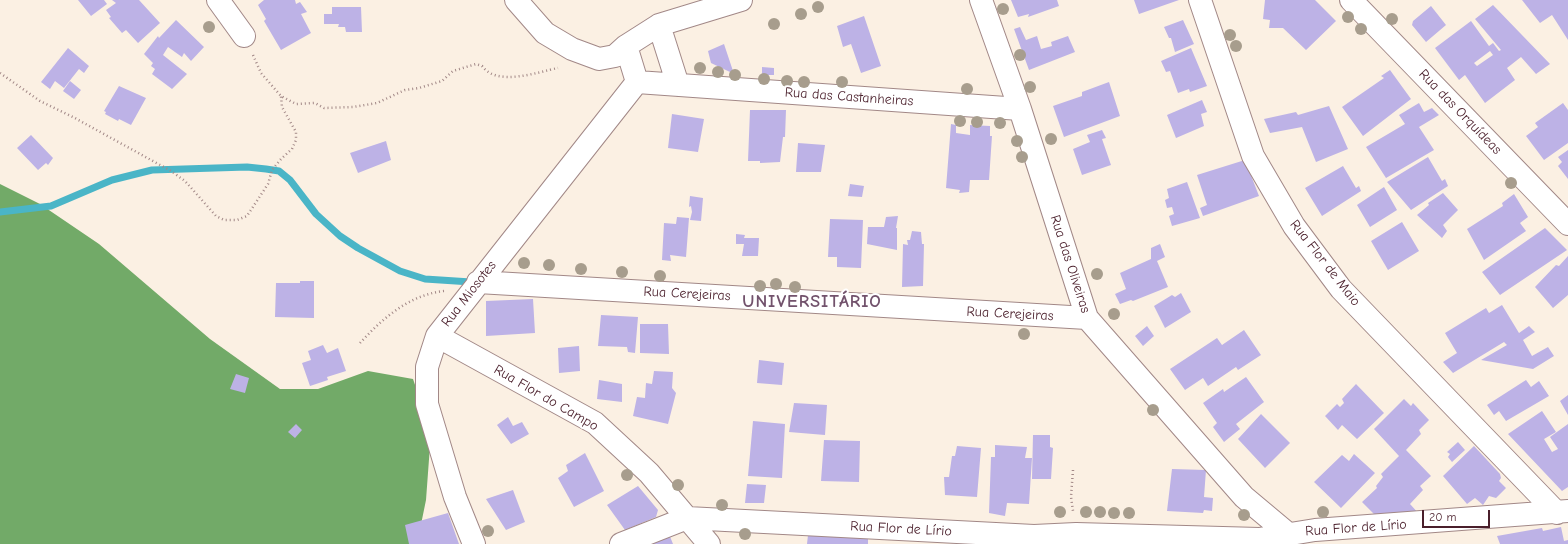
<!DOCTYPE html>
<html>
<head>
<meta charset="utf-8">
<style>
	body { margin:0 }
	#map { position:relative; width:1568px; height:544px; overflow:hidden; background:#fbf0e3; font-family:"Comic Neue",sans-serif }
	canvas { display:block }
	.scale { position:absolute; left:1422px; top:510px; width:68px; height:18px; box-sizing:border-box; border:2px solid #4a1f2b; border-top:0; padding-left:5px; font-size:12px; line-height:14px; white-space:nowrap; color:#4a1f2b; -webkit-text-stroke:3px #fff; paint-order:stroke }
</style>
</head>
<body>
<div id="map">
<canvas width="1568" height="544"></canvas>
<div class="scale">20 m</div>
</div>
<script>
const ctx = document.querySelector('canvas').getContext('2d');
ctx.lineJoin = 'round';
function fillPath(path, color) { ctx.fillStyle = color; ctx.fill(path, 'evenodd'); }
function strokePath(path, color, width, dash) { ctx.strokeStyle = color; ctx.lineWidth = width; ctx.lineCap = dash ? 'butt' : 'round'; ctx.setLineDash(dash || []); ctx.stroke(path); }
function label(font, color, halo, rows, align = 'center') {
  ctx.font = font + ' "Comic Neue",sans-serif'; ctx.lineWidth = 4; ctx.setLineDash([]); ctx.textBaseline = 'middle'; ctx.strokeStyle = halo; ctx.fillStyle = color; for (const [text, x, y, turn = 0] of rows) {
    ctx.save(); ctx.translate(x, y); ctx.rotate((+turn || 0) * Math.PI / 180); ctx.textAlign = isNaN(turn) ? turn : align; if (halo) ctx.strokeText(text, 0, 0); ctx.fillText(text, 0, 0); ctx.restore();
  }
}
fillPath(new Path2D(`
	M0,184L40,204L99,244L210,339L280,389H318L368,371L413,379L431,432L426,500L417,544H0Z`), '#72aa68');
strokePath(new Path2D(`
	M0,212L51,206L112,180L152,170L247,167L266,169L279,171L290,180L316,214L340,236L358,248L400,271L425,279L471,282`), '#4ab5c7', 7);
fillPath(new Path2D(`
	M78,0H104L107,4L91,16Z
	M112,0H139L160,23L138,43L126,30L122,33L109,18L111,17L106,10L116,3Z
	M264,0H295L296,4L300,2L307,12L301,14L311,33L281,50L264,21L266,19L258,5Z
	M1011,0H1057L1059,6L1028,17L1029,14L1018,17Z
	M1134,0H1179L1139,14Z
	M1265,0H1315L1336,21L1306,50L1283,28H1269L1270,20L1263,19Z
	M1522,0H1568V40L1552,15L1540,23Z
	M1493,5L1550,64L1536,74L1521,57L1507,68L1515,80L1485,103L1465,75L1459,80L1435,48L1471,21L1489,46L1493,43L1499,51L1501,50L1475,19ZM1490,51L1493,55L1477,66L1474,63Z
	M1431,6L1446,25L1426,42L1412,25L1413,21Z
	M332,7H361L362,32H346L345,27H338L339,24H324V14H332Z
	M864,16L881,66L861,73L851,44L843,47L837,26Z
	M176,20L204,47L191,61L184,53L182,57L168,47L163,55L187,74L172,89L152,74L155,69L151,66L153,63L144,54L158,36L159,38Z
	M1183,20L1194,44L1175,52L1171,38H1169L1164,27Z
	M1020,27L1026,40L1037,36L1041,49L1052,46L1051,42L1068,36L1075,52L1029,70L1014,29Z
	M724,44L733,71L730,72L711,63L708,51Z
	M68,48L89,66L84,73L79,69L64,88L55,81L50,89L41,82Z
	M1191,48L1207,86L1190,92L1189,89L1178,93L1170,71L1166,72L1161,61Z
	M762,67L774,68V75H762Z
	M1390,70L1411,99L1363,136L1342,107L1384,78L1381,76Z
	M70,81L81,90L74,99L63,91Z
	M1109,82L1120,116L1064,137L1053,106L1082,96V92Z
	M119,86L146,98L131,125L119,119L118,121L105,114L106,112L104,111Z
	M1202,100L1207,112L1201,114L1204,126L1176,138L1167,115Z
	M1419,103L1424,112L1432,108L1439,115L1419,127L1434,150L1386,178L1366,147L1405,124L1399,115Z
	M1563,103L1568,110V143L1544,160L1526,136L1538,127L1535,123Z
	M1329,106L1348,149L1316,162L1302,127L1270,133L1264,119L1296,112L1298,115Z
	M750,110H786L785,137H783L780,162L760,163V161H748Z
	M672,114L704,119L698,152L668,148Z
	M951,124L956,125V133L970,135V125L990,126V136H992L989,180H970L969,192L959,193L960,190L946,188Z
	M1102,130L1106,138L1102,139L1111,165L1082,175L1073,149L1090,142L1087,135Z
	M31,135L53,158L48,165L46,163L38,170L17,148Z
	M386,141L391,160L358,173L350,153Z
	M798,143L825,145L821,172H796Z
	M1568,150V179L1558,166L1562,162L1558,157Z
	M1428,157L1442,181L1445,179L1448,186L1411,210L1387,182Z
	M1245,160L1259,196L1203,216L1200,208L1207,205L1197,175Z
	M1343,166L1356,188L1359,186L1361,191L1322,216L1305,188Z
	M1187,182L1200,218L1172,226L1169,216L1174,214L1172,207L1167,208L1165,200L1169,198L1167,189Z
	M850,184L864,186L862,197L848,196Z
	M1384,187L1397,210L1370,227L1357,205Z
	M1443,193L1458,210L1443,225L1447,231L1442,238L1417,215L1429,205L1428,203Z
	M1514,194L1528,217L1520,223L1526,231L1484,260L1467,229L1503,206L1502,203Z
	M690,196L703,198L701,221L690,220L692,212L691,206L689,207Z
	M898,216L896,228H897V250L867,244L868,227H884L886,217Z
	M677,217L689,218L686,257L670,255L671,261L662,260L664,223L676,224Z
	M830,219L863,220L861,268L837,267V257H828Z
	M1402,222L1419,251L1388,270L1371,241Z
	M1545,228L1567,250L1500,295L1482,272Z
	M912,231L921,232L922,244H924L923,286L902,287L903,244L908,245L907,240H910Z
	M736,234L745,235L744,238H759L758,256H742L744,244H736Z
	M1160,244L1165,257L1157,261L1168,287L1133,301L1131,300L1120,304L1115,294L1126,289L1120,273L1151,259V248Z
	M1568,256V295L1553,308L1535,287L1556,265L1559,266Z
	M300,281H314V318L275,317L276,283H300Z
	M1181,293L1191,312L1165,328L1154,306L1172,295L1175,297Z
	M533,299L535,333L486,336V301Z
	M1502,305L1519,333L1529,326L1535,332L1523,340L1532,356L1548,347L1554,356L1533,369L1481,360L1507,345L1504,342L1453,373L1443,362L1457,353L1445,333L1486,308L1489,313Z
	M601,315L638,317L635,353L628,352L627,347L598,346Z
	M640,324H668L669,354L640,353Z
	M1147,326L1154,336L1143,346L1135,336Z
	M1244,330L1261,355L1238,370L1236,367L1208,386L1203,378L1185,390L1170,369L1217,338L1222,345Z
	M323,345L327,353L338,348L346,371L327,377L328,380L310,386L302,363L311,360L308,351Z
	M579,346L580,371L559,373L558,348Z
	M759,360L784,363L782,385L757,383Z
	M654,371L673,372L672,388L676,393L668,424L633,416L637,397L645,398L646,383L652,384Z
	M236,374L249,378L245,393L230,389Z
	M1246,377L1264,402L1236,424L1240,429L1224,442L1213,427L1217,423L1203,403L1223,389L1224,392Z
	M599,380L622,384V402L597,399Z
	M1526,380L1531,387L1539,381L1549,396L1506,421L1499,411L1494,415L1487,405Z
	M1356,384L1384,413L1357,439L1342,425L1338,430L1325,416L1337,404L1340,407L1344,403L1342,399Z
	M1568,395V415L1560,401Z
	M1404,399L1411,406L1413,403L1429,420L1419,430L1421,434L1406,450L1431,476L1420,486L1423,490L1410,504L1420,515L1374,514L1362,502L1377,488L1376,486L1383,477L1381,474L1399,456L1374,429Z
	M794,403L827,405L825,435L789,432Z
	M1542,411L1556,432L1544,439L1552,452L1558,449L1550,437L1568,424V487L1562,491L1508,434Z
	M1261,414L1290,443L1265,468L1238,439Z
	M508,417L513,426L522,422L529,434L511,444L497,425Z
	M753,421L785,424L782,478L748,476Z
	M296,424L302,430L295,438L288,432Z
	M1033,435H1050V447L1053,448L1051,479H1032Z
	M824,440L860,441L859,482L821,481Z
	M1458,442L1465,450L1452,462L1448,457L1450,454L1447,452Z
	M995,445L1027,447L1025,458H1032L1029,504L1007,503L1005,516L989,513L991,457H995Z
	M957,446L981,448L977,497L945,495L944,477H949L952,456H955Z
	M1474,446L1500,474L1501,478L1499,481L1506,488L1496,498L1489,496L1483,505L1475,498L1467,504L1443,476Z
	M585,453L604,491L574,507L558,478L568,471L566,465Z
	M1354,454L1375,473L1341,508L1314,482L1342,455L1349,461Z
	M1172,469L1206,470L1204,497L1213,498L1212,511L1204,510L1203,513L1167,511Z
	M747,484L766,485L764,503H745Z
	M638,486L658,510L656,517L625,530L607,505Z
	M513,490L525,522L506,530L486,499Z
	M448,513L459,544H409L405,525Z
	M1561,527L1564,541L1568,540V544H1500L1497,536L1542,528L1543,531Z
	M669,534L673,544H638Z
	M808,535L868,536V544H807Z`), '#bdb2e6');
const street = new Path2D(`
	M218,0L244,36
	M516,0L545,33L572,49L599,59L615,56L626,46L659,25L741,0
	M981,0L1020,109L1087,318L1244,497L1287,533
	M1200,0L1253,156L1294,226L1341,289L1557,513
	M1351,0L1568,224
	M659,25L678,85
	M626,46L637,82
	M637,82L1020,109
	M478,282L1087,318
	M437,336L595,423L649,473L709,544
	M474,544L455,497L427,404V367L437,336L637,82
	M621,544L687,518L1034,536L1076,534L1259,539L1315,530L1568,511`);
strokePath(street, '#a28887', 24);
strokePath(new Path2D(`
	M253,55L261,73L281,96L296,104L315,103L324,108L353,107L377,103L405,90L419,88L442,81L453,71L476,64L482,66C497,87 538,72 558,68
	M0,73L40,101L73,117L171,171L185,181L216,216L224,220H237L247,216L268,184L272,170L281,159L292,149L296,140V132L282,107L281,96
	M360,343C383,318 409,295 444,291
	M1073,470L1071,497L1073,511`), '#a28887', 2.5, [1, 3]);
strokePath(street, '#fff', 22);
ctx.fillStyle = '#a79d8d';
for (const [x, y] of [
	[818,7],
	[1003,9],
	[801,14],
	[1348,17],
	[1392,19],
	[774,24],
	[209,27],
	[1361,29],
	[1230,35],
	[1236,46],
	[1020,55],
	[700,68],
	[718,72],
	[735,75],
	[764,79],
	[787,81],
	[804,82],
	[842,82],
	[1030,87],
	[967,89],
	[960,121],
	[977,122],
	[1000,123],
	[1051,139],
	[1017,141],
	[1022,157],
	[1511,183],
	[524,263],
	[549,265],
	[581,269],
	[622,272],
	[1097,274],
	[660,276],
	[776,284],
	[760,286],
	[795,287],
	[1114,314],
	[1024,334],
	[1153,410],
	[627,475],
	[678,485],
	[722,505],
	[1060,512],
	[1086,512],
	[1100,512],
	[1323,512],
	[1114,513],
	[1129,513],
	[1244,515],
	[488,531],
	[745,534]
]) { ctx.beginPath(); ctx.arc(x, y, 6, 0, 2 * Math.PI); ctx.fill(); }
label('14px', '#4a1f2b', '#fff', [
	["Rua das Castanheiras",849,97,4],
	["Rua das Orquídeas",1460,112,46],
	["Rua Flor de Maio",1325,263,52],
	["Rua das Oliveiras",1070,264,72],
	["Rua Miosotes",469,294,-52],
	["Rua Cerejeiras",687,294,3],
	["Rua Cerejeiras",1010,314,3],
	["Rua Flor do Campo",546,398,30],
	["Rua Flor de Lírio",1356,528,-4],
	["Rua Flor de Lírio",901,529,3]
]);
ctx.letterSpacing = '1px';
label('bold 18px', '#72526c', '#fff', [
	["UNIVERSITÁRIO",812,302]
]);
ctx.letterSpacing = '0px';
</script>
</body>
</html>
